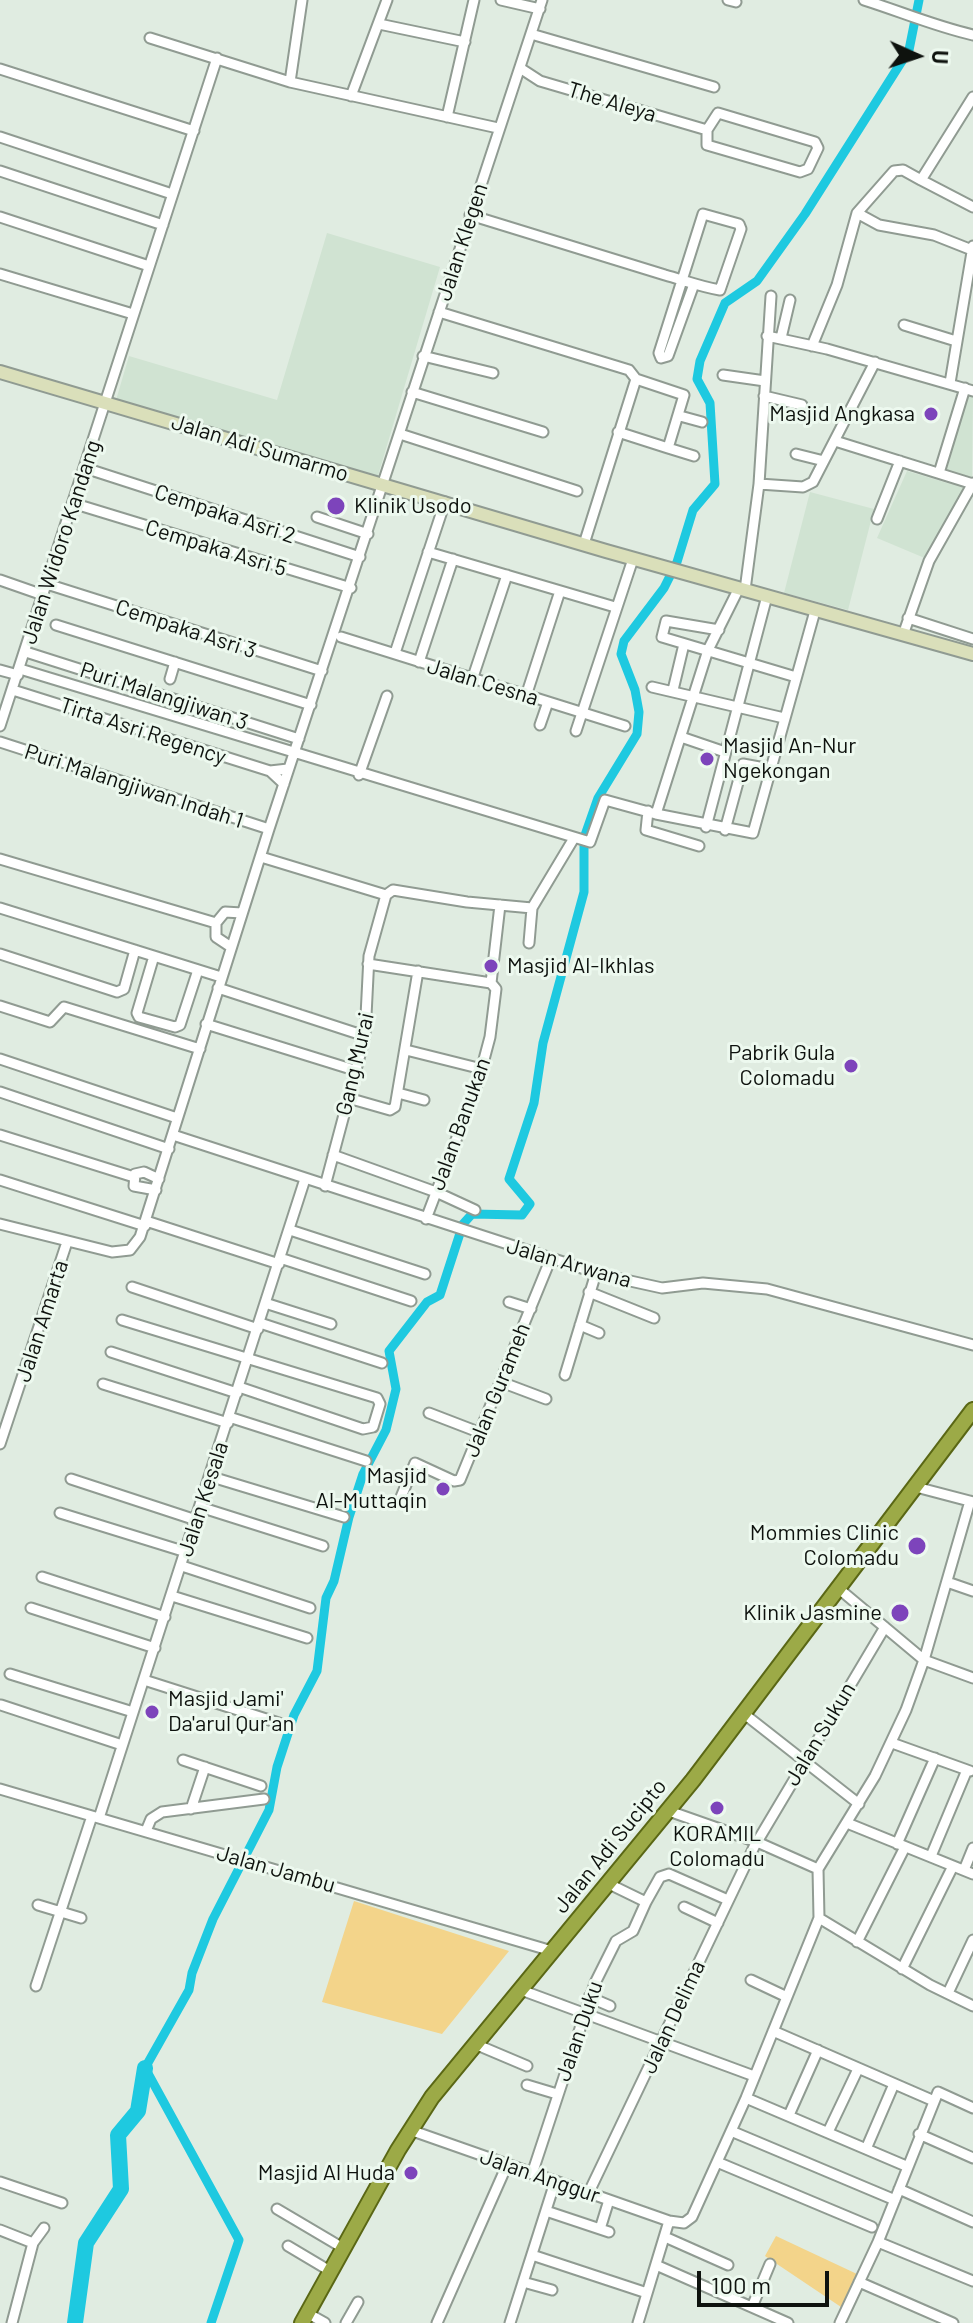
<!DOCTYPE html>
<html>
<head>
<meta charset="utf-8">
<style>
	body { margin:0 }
	#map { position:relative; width:973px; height:2323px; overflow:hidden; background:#e0ece1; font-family:Barlow,sans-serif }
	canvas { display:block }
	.north { position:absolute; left:877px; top:16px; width:80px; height:80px; -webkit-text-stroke:6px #edf9ef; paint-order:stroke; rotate:93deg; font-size:22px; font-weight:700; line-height:32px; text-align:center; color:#0e120e }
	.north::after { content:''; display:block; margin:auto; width:28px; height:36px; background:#0e120e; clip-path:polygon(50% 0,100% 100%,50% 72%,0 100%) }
	.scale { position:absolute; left:697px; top:2271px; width:132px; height:36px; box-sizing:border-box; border:4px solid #0e120e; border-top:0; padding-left:10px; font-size:24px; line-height:28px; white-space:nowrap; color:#0e120e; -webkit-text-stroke:6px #edf9ef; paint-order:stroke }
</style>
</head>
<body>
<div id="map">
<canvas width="973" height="2323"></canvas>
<div class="north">U</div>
<div class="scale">100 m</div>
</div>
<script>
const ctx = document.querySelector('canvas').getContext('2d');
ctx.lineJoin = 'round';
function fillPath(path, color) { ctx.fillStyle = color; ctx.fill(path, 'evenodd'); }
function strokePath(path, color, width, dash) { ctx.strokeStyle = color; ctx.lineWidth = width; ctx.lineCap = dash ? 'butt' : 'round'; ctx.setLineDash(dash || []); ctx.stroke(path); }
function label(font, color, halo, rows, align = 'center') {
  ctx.font = font + ' Barlow,sans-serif'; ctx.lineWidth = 6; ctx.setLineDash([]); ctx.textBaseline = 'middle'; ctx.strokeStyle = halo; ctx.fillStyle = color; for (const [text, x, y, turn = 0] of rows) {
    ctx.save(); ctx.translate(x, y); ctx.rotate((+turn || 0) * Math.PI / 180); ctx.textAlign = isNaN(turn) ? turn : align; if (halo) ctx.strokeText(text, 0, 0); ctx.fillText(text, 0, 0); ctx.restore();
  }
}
fillPath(new Path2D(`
	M327,233L440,267L377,479L116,400L129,356L277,400Z
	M966,392L973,394L972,481L942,472Z
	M907,471L964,488L927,559L877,538Z
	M810,492L874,509L848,610L784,593Z`), '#d0e3d2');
fillPath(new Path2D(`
	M354,1901L509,1951L442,2034L322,2002Z
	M776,2236L857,2274L841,2307L765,2256Z`), '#f3d48a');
strokePath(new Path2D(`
	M211,2323L239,2240L145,2068L189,1990L192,1973L213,1919L269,1810L277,1767L294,1715L317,1671L326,1598L334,1581L349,1517L363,1474L386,1430L396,1389L389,1351L427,1302L440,1295L463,1224L472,1214L522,1215L530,1204L509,1179L534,1103L543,1043L584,892V838L598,798L637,734L639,712L635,690L621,654L624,641L664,588L677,562L693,510L715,484L710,403L697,379L700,361L725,303L757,281L805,214L909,50L919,0`), '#1ec9e0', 9);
strokePath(new Path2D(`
	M75,2323L86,2243L121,2189L118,2135L138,2111L145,2068`), '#1ec9e0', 16);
const minor = new Path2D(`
	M501,0L540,9
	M728,0L736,2
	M864,0C902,12 934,26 973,35
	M379,24L465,42
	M531,34L714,87
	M150,38L290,82L498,128
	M520,68L540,81L707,130
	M0,69L194,131
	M290,82L302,0
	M351,96L387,0
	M718,113L815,142L818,148L808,169L800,172L707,145V130Z
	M447,117L474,0
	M0,137L172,194
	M0,171L163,225
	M921,180L973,207
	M857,213L879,225L934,235L972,250
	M470,215L665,275C683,280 701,287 720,290L741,229L739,224L703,214L659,353L661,358L668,356L694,284
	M0,217L149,266
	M0,274L133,314
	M439,312L629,370L636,379L684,395L668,448L618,432
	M904,325L956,341
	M767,336L827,349L973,391
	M781,338L790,300
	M812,346L837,285L857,213L894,171L903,170L921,180L973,97
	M423,356L493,373
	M723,375L765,381
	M950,383L973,246
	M412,392L543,432
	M764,396L802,405
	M680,416L702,422
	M400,434L577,491
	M835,441L973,484
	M668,448L694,456
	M796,454L824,461
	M91,470L360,557
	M939,473L965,388
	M759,484L803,487L813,482L875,362
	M82,506L351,588
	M317,517L368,534
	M877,519L900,461
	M584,544L636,379
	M428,552L615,607
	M0,580L43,595
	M50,585L322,671
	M745,590L759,484L771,296
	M908,618L973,639
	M56,625L311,705
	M719,630L666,621L662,637L796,677
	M903,635L929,561L973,483
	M341,637L625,726
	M29,653L299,739
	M395,653L445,502
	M419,662L453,559
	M20,669L590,842L605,800L656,814L708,650L739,588
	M0,670L18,675
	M170,679L175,662
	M472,680L507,575
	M652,687L784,718
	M673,690L684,644
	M16,691L270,771
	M526,696L560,591
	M540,725L548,702
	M0,726L217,58
	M576,731L633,559
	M681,737L725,752
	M0,742L269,829
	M359,775L387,696
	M284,784L270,771L288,769
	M648,811L646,830L699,846
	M656,814L753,833L815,611
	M706,827L767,596
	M725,830L743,764L770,769
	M261,857L386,895
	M0,859L216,923
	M386,895L393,890L467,902L532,908L529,943
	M0,908L221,977
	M532,908L574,838
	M231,947L216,937V923L225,912L242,913
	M0,954L117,992L124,989L135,950
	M154,956L137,1013L139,1017L175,1027L180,1025L198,970
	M368,964L491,983
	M491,983L500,905
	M218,988L365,1036
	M0,1006L50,1022L64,1007L200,1049
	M206,1024L351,1069
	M406,1050L482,1069
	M0,1059L177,1118
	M0,1092L169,1149
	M398,1093L424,1100
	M348,1098L390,1110L395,1107L418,971
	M0,1135L134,1177
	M173,1135L603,1275L662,1288L703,1283L767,1289L973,1345
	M333,1155L436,1192L475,1210
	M0,1180L145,1226
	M325,1186L365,1036L369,956L386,895
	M156,1190L134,1186L135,1174L144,1172L159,1179
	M426,1219L478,1082L490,1037L496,989L491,983
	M146,1221L279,1264
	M0,1224L112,1252L130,1250L140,1237L269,829L542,0
	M290,1230L425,1274
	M280,1258L411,1301
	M132,1287L258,1329
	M589,1292L654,1318
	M509,1302L531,1309
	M265,1303L331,1324
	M122,1320L377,1398L380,1404L373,1427L363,1429L239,1387
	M260,1323L382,1363
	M580,1325L599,1333
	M111,1352L237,1393
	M565,1375L596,1273
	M501,1382L546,1399
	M103,1384L228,1423
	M429,1413L481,1433
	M229,1417L366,1461
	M0,1444L67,1242
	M212,1477L344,1517
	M71,1479L196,1520
	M916,1487L973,1502
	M399,1502L415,1463L454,1481L460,1480L551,1258
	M200,1507L323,1546
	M60,1513L186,1552
	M182,1566L310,1608
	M42,1577L165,1617
	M947,1582L973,1591
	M838,1588L924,1660
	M172,1596L307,1638
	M31,1608L155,1648
	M924,1660L973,1678
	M10,1674L133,1712
	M144,1680L285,1725
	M1,1705L122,1745
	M743,1713L859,1804
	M892,1743L970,1771
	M183,1760L261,1786
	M0,1789L552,1951
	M191,1809L205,1767
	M666,1810L757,1842L818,1869
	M99,1818L305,1179
	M847,1823L973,1874
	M146,1831L151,1819L162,1812L264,1799
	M897,1844L935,1758
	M931,1856L967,1770
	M964,1870L973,1848
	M607,1883L646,1902L660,1877L669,1874L728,1900
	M38,1905L81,1918
	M684,1907L718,1923
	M819,1918L930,1985L973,2006
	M857,1942L905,1847
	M902,1969L953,1866
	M751,1980L787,1997
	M36,1986L92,1816
	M521,1990L754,2076
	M948,1993L973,1940
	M589,1997L610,2006
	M773,2031L934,2101
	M475,2044L527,2066
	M527,2085L557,2094
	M746,2098L906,2166
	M789,2115L818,2050
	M410,2130L669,2221L684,2223L692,2217L746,2098L819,1918L818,1869L875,1776L906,1710L924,1660L970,1501
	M731,2131L895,2200
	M828,2132L858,2069
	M919,2134L973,2158
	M866,2149L894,2084
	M717,2162L872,2227
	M532,2174L595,1983L616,1941L633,1931L646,1902
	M0,2182L62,2203
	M899,2189L973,2222
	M589,2192L754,1847L885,1627
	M277,2209L343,2248
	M546,2211L609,2232
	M600,2229L609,2200
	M0,2230L33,2243L12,2323
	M665,2237L728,2265
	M878,2242L973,2281
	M33,2243L44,2228
	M288,2246L330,2271
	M532,2255L647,2293
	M656,2265L788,2323
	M523,2282L552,2290
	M859,2282L953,2323
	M752,2307L770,2264
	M307,2313L325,2323
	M346,2323L358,2302
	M437,2323L507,2165
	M510,2323L555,2182
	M638,2323L669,2221
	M840,2323L878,2242L938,2092L973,2108`);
const secondary = new Path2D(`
	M0,372L606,551L973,654`);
const trunk = new Path2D(`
	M302,2323L398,2150L432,2097L693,1780L973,1410`);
strokePath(minor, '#909b92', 13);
strokePath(secondary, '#909b92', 16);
strokePath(trunk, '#5a6715', 18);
strokePath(minor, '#fff', 9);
strokePath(secondary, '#dadfba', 12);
strokePath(trunk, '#9caa47', 14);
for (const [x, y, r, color] of [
	[931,414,8,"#7d44bb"],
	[336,506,10,"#7d44bb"],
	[707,759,8,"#7d44bb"],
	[491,966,8,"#7d44bb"],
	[851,1066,8,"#7d44bb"],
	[443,1489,8,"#7d44bb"],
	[917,1546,10,"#7d44bb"],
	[900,1613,10,"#7d44bb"],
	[152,1712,8,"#7d44bb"],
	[717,1808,8,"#7d44bb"],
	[411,2173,8,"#7d44bb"]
]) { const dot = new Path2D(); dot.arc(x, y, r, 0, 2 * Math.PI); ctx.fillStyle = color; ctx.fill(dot); strokePath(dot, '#edf9ef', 3); }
label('22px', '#0e120e', '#edf9ef', [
	["The Aleya",612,102,17],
	["Jalan Klegen",462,242,-72],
	["Jalan Adi Sumarmo",260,448,17],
	["Cempaka Asri 2",225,514,18],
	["Jalan Widoro Kandang",61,542,-72],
	["Cempaka Asri 5",216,548,17],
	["Cempaka Asri 3",186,629,18],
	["Jalan Cesna",483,682,17],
	["Puri Malangjiwan 3",164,696,18],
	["Tirta Asri Regency",143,731,18],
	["Puri Malangjiwan Indah 1",134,786,18],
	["Gang Murai",355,1064,-77],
	["Jalan Banukan",460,1124,-70],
	["Jalan Arwana",569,1263,16],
	["Jalan Amarta",42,1321,-72],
	["Jalan Gurameh",497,1390,-68],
	["Jalan Kesala",203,1499,-72],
	["Jalan Sukun",820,1734,-59],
	["Jalan Adi Sucipto",610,1846,-51],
	["Jalan Jambu",276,1869,16],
	["Jalan Delima",673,2017,-65],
	["Jalan Duku",579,2031,-71],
	["Jalan Anggur",540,2176,19]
]);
label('22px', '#0e120e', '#edf9ef', [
	["Masjid Angkasa",915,414],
	["Klinik Usodo",354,506,"left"],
	["Masjid An-Nur",723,746,"left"],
	["Ngekongan",723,771,"left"],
	["Masjid Al-Ikhlas",507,966,"left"],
	["Pabrik Gula",835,1053],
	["Colomadu",835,1078],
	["Masjid",427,1476],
	["Al-Muttaqin",427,1501],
	["Mommies Clinic",899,1533],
	["Colomadu",899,1558],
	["Klinik Jasmine",882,1613],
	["Masjid Jami'",168,1699,"left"],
	["Da'arul Qur'an",168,1724,"left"],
	["KORAMIL",717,1834,"center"],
	["Colomadu",717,1859,"center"],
	["Masjid Al Huda",395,2173]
], 'right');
</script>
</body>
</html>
